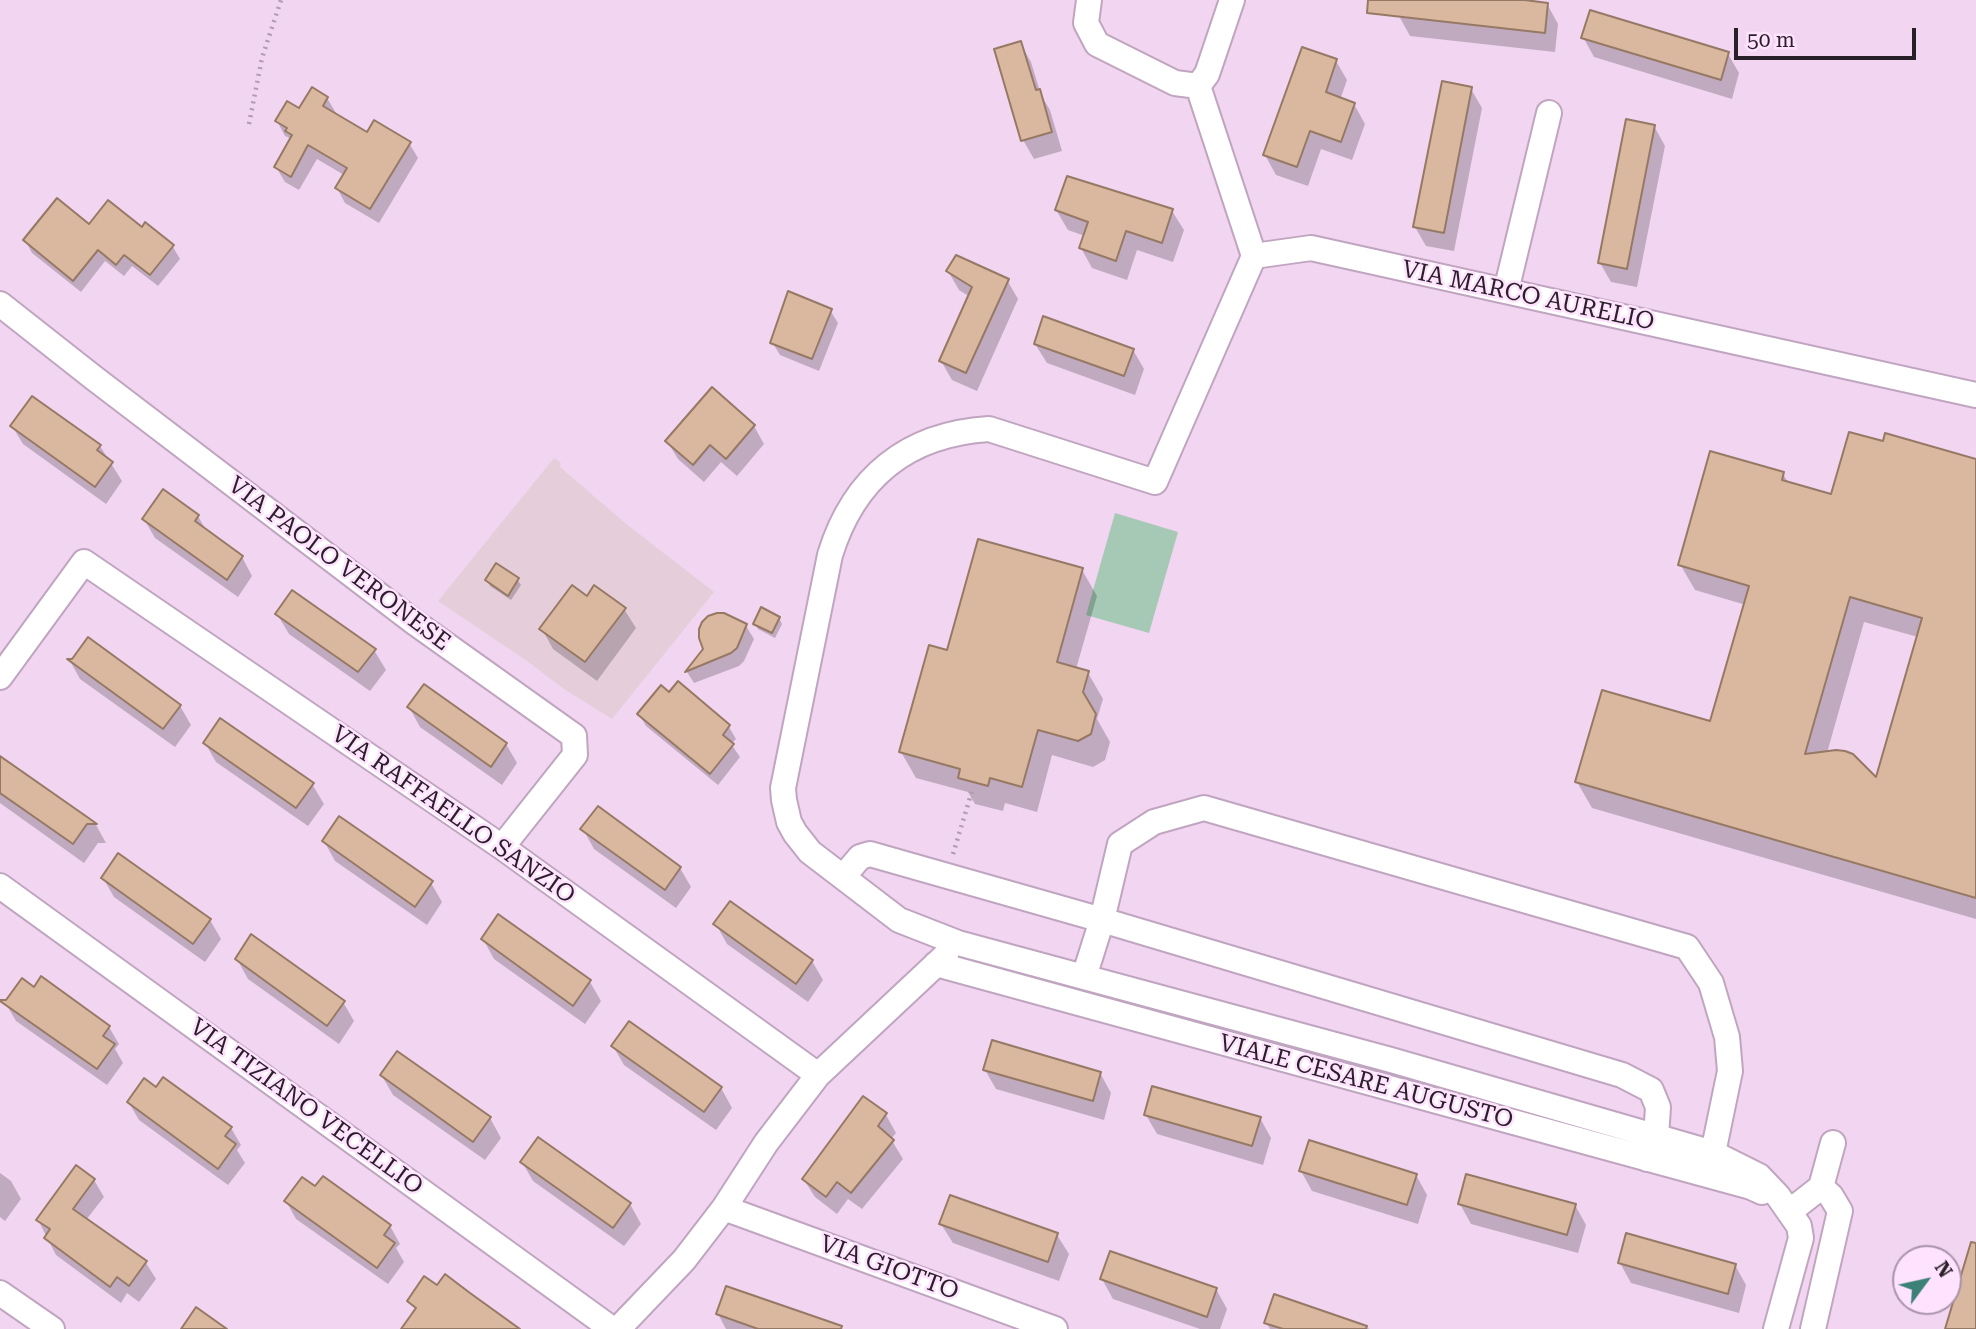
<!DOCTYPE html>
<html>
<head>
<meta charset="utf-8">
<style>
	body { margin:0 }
	#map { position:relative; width:1976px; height:1329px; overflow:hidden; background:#f1d5f1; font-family:"Roboto Serif",serif }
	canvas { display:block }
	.north { position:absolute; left:1892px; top:1245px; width:70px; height:70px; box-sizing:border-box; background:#fee2fe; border:2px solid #a994a9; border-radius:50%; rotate:57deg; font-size:19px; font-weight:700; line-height:28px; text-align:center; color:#291f29 }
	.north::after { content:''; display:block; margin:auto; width:24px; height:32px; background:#3c8177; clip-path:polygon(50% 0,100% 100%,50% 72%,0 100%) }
	.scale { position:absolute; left:1734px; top:28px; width:182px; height:32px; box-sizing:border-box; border:4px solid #291f29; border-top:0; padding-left:9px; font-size:21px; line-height:24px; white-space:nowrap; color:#291f29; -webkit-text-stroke:5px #fee2fe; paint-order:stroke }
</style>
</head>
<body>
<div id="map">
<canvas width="1976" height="1329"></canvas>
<div class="north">N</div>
<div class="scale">50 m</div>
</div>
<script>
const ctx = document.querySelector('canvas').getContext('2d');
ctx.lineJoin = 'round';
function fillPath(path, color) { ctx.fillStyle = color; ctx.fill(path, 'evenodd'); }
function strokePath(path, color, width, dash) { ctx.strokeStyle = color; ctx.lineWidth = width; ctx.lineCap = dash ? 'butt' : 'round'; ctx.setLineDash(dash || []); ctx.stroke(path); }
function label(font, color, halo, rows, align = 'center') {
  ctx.font = font + ' "Roboto Serif",serif'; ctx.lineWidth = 5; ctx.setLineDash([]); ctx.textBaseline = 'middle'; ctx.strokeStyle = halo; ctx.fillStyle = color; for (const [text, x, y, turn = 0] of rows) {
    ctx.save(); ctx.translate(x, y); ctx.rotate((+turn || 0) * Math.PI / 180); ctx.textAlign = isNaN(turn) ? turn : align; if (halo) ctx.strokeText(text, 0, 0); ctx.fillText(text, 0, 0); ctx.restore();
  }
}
fillPath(new Path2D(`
	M554,458L561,463L560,467L625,523L714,592L612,719L564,689L527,661L438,601Z`), '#e5ceda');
fillPath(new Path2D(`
	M1115,513L1178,532L1149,633L1086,615Z`), '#a6c9b6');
fillPath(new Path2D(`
	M1401,0H1510L1547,4L1558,24L1555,52L1410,36L1399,16Z
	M1583,37L1728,54L1739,73L1732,99L1594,57Z
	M1020,43L1031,62L1041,95L1050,110L1062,151L1034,159L1023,140Z
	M1336,61L1347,80L1340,100L1354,104L1365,124L1352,160L1321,149L1308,186L1276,175L1265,155Z
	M1471,89L1482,108L1454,251L1426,246L1415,227Z
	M327,98L336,113L334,115L367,135L409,143L418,158L379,223L345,203L337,188L344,175L317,159L299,190L285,182L276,167L292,139L285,136L277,121Z
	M1654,126L1665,146L1637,287L1611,282L1600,263Z
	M1056,210L1172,211L1184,230L1173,262L1137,250L1127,280L1092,268L1081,248L1085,236L1068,230Z
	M146,225L173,247L180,259L158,286L132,266L124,276L105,261L81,292L32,253L25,240L89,227L142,229Z
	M948,271L1007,280L1018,299L977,391L952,380L941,361L970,297L959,290Z
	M830,310L838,323L819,371L780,355L772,342Z
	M1035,344L1133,350L1144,369L1135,395L1047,363Z
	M12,426L100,446L122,481L106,504L23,444Z
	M754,426L764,444L737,476L721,462L704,482L678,459L667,441Z
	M1884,444L1976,461V919L1592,808L1577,782L1712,724L1746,605L1695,590L1680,564L1783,474L1789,484L1832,497ZM1864,622L1918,637L1877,780L1827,753Z
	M198,516L207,532L242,557L252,576L238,597L155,538L144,519Z
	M1082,570L1097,596L1076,669L1088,673L1103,699L1097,719L1110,742L1105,760L1093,767L1052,755L1037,812L1005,803L1003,811L975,804L968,792L916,778L901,752L949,652Z
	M517,579L521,585L511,600L490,586L487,580Z
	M588,598L624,609L636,628L597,681L553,649L542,629Z
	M277,614L374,650L386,670L370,691L289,634Z
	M779,618L782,624L775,638L758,629L755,624Z
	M746,626L754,639L744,661L739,666L694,683L687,672L705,649Z
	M70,661L180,706L191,725L175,747L80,679Z
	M669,694L729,727L736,739L731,744L740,757L718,785L646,726L639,714Z
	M409,707L506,744L517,763L502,785L420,727Z
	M205,743L312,784L324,804L308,826L216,762Z
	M0,758L96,825L106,843H98L84,863L0,803Z
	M583,829L680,868L691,887L676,908L594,849Z
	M324,841L431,883L442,902L427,925L335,861Z
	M103,878L210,920L221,939L205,962L114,897Z
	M499,917L590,982L601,1001L585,1024L494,959L483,939Z
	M716,924L812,961L823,980L808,1002L727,944Z
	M237,959L343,1002L354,1021L339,1044L248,979Z
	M35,989L109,1027L119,1044L115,1049L123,1063L107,1085L16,1021L6,1004Z
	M613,1046L721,1088L732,1108L716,1130L624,1065Z
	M985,1070L1100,1073L1111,1093L1104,1120L996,1089Z
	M382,1076L490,1118L501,1138L485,1160L393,1095Z
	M129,1103L231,1128L241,1145L237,1150L245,1163L228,1185L139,1120Z
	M886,1115L896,1133L891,1139L903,1159L862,1209L848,1199L837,1214L815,1197L804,1180Z
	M1146,1115L1260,1118L1271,1138L1263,1165L1157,1134Z
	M522,1162L630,1204L641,1224L624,1246L533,1181Z
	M1301,1171L1416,1175L1427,1195L1418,1224L1312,1191Z
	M0,1173L11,1181L21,1199L5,1221L0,1217Z
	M94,1180L104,1197L86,1220L146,1263L156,1279L139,1302L127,1293L121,1303L56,1255L38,1220Z
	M286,1201L390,1226L400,1244L396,1248L404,1262L388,1284L296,1219Z
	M1460,1204L1575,1205L1586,1225L1578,1253L1471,1224Z
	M941,1224L1057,1235L1069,1254L1059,1281L953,1243Z
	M1620,1263L1735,1265L1746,1285L1739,1313L1631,1283Z
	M1102,1279L1216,1289L1227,1309L1220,1329H1200L1113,1299Z
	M1275,1296L1370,1329H1270L1266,1322Z
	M718,1314L836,1329H726Z`), '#0003');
const building = new Path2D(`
	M1368,0H1525L1548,3L1545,33L1367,13Z
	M1590,10L1729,52L1721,80L1581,38Z
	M1021,41L1036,90L1040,89L1052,132L1021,141L994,49Z
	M1302,47L1337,59L1326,92L1355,103L1341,142L1310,131L1297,167L1263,155Z
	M1442,81L1472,87L1444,233L1413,227Z
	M312,87L328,97L323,106L367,132L374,120L411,142L370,209L335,188L347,168L308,145L291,177L274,167L292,135L285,131L287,128L275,121L287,101L299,108Z
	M1626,119L1655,125L1627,269L1598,263Z
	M1067,176L1173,209L1162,243L1126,231L1116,261L1079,248L1088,222L1055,210Z
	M57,198L89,224L108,200L142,227L145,222L174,245L150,275L124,255L116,265L98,250L73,281L23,240Z
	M956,255L1009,279L966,373L939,361L972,287L946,271Z
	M788,291L832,309L812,359L770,343Z
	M1043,316L1134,349L1124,376L1034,344Z
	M712,387L755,425L726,459L710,445L693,465L665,441Z
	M32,396L101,445L97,450L113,462L95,487L10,426Z
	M1849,432L1883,441L1885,433L1976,459V898L1575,782L1602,690L1710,721L1749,586L1678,565L1710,451L1784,472L1782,480L1831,494ZM1850,597L1922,618L1876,777L1853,754L1845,751L1836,750L1805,754Z
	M163,489L199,515L195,521L243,556L227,580L142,519Z
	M978,539L1083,568L1057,662L1089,671L1083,692L1096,714L1091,734L1078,741L1038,730L1022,787L990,778L988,786L958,778L960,769L899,752L929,645L947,650Z
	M496,563L519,578L508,596L485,580Z
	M572,585L587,596L594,585L626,608L585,662L539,629Z
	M292,590L376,649L358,672L275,614Z
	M761,607L780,617L772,633L753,624Z
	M717,613H724L747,624L737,648L731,653L685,672L703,649L699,638V629L702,622L708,616Z
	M88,637L181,705L163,729L67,659H72Z
	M678,681L730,725L723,735L734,744L710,774L637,714L661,685L669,692Z
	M424,684L507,743L491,767L407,707Z
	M220,718L314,783L296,808L203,743Z
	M0,756L90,819L97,824H87L73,844L0,793Z
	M598,806L681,867L665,890L580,829Z
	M339,816L433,881L415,907L322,841Z
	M118,853L211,919L193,944L101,878Z
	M730,901L813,960L796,984L713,924Z
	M498,914L591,980L573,1006L481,939Z
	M251,934L345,1001L327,1026L235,959Z
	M41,976L110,1026L103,1036L115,1044L97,1069L0,1001V1000H6L22,978L34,987Z
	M629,1021L722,1087L704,1112L611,1046Z
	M992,1040L1101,1072L1093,1101L983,1070Z
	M397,1051L491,1117L473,1142L380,1075Z
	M163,1077L232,1127L225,1136L236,1144L218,1169L127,1102L144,1078L156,1087Z
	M1152,1086L1261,1117L1252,1146L1144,1115Z
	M863,1096L887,1113L878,1126L894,1140L851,1193L837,1182L826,1197L802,1179Z
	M538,1137L631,1203L613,1228L520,1162Z
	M1309,1140L1417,1174L1407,1205L1299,1171Z
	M76,1165L95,1179L73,1209L147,1261L129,1286L117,1277L110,1287L44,1238L50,1229L36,1220Z
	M1466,1174L1576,1204L1567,1235L1458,1204Z
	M323,1176L391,1225L384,1235L395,1243L377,1268L284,1201L302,1177L315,1186Z
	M950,1195L1058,1233L1048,1262L939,1224Z
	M1626,1233L1736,1264L1728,1294L1618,1263Z
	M1971,1242L1976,1243V1329H1945Z
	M1110,1251L1217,1288L1207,1317L1100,1279Z
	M445,1274L470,1293L520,1329H401L416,1308L407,1301L424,1276L437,1285Z
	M726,1286L842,1326L841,1329H758L716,1314Z
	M1274,1294L1367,1326L1366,1329H1283L1264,1323Z
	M196,1307L227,1329H181Z`);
fillPath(building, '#dab79f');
strokePath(building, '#967964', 2);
const minor = new Path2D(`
	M1089,0L1086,23L1097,44L1175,83L1198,86L1207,74L1232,0
	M1198,86L1254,256L1311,248L1976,395
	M1254,256L1155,482L989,429C908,434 854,477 830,555L783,788L784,800L789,822L795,833L810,852L899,920L958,943L1391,1060L1713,1153L1759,1176L1778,1196L1799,1226L1801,1238L1776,1329
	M1506,291L1549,113
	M0,304L94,378L414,622L574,736L575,755L502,847
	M0,677L84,562L502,847L818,1075
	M843,877L860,857L870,854L1102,920L1622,1075L1651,1090L1658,1107L1656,1137L1647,1159
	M0,886L612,1329
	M936,964L1751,1187L1762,1192
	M1084,977L1102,920L1120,844L1154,822L1204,808L1687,947L1711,983L1727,1037L1730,1071L1713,1153
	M1821,1187L1833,1143
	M724,1208L1055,1329
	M1789,1212L1821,1187L1831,1196L1840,1211L1813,1329
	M0,1293L52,1329
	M618,1329L684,1260L724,1208L766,1143L818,1075L946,955`);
strokePath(minor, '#c0a5c0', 28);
strokePath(new Path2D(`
	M249,124L262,58L281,0
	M953,854L972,791`), '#b19bb1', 4.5, [2, 5]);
strokePath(minor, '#fff', 24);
label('24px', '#291f29', '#fee2fe', [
	["VIA MARCO AURELIO",1528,296,12],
	["VIA PAOLO VERONESE",339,564,37],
	["VIA RAFFAELLO SANZIO",453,815,35],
	["VIALE CESARE AUGUSTO",1366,1082,15],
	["VIA TIZIANO VECELLIO",306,1107,36],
	["VIA GIOTTO",889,1268,20]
]);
</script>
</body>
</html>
